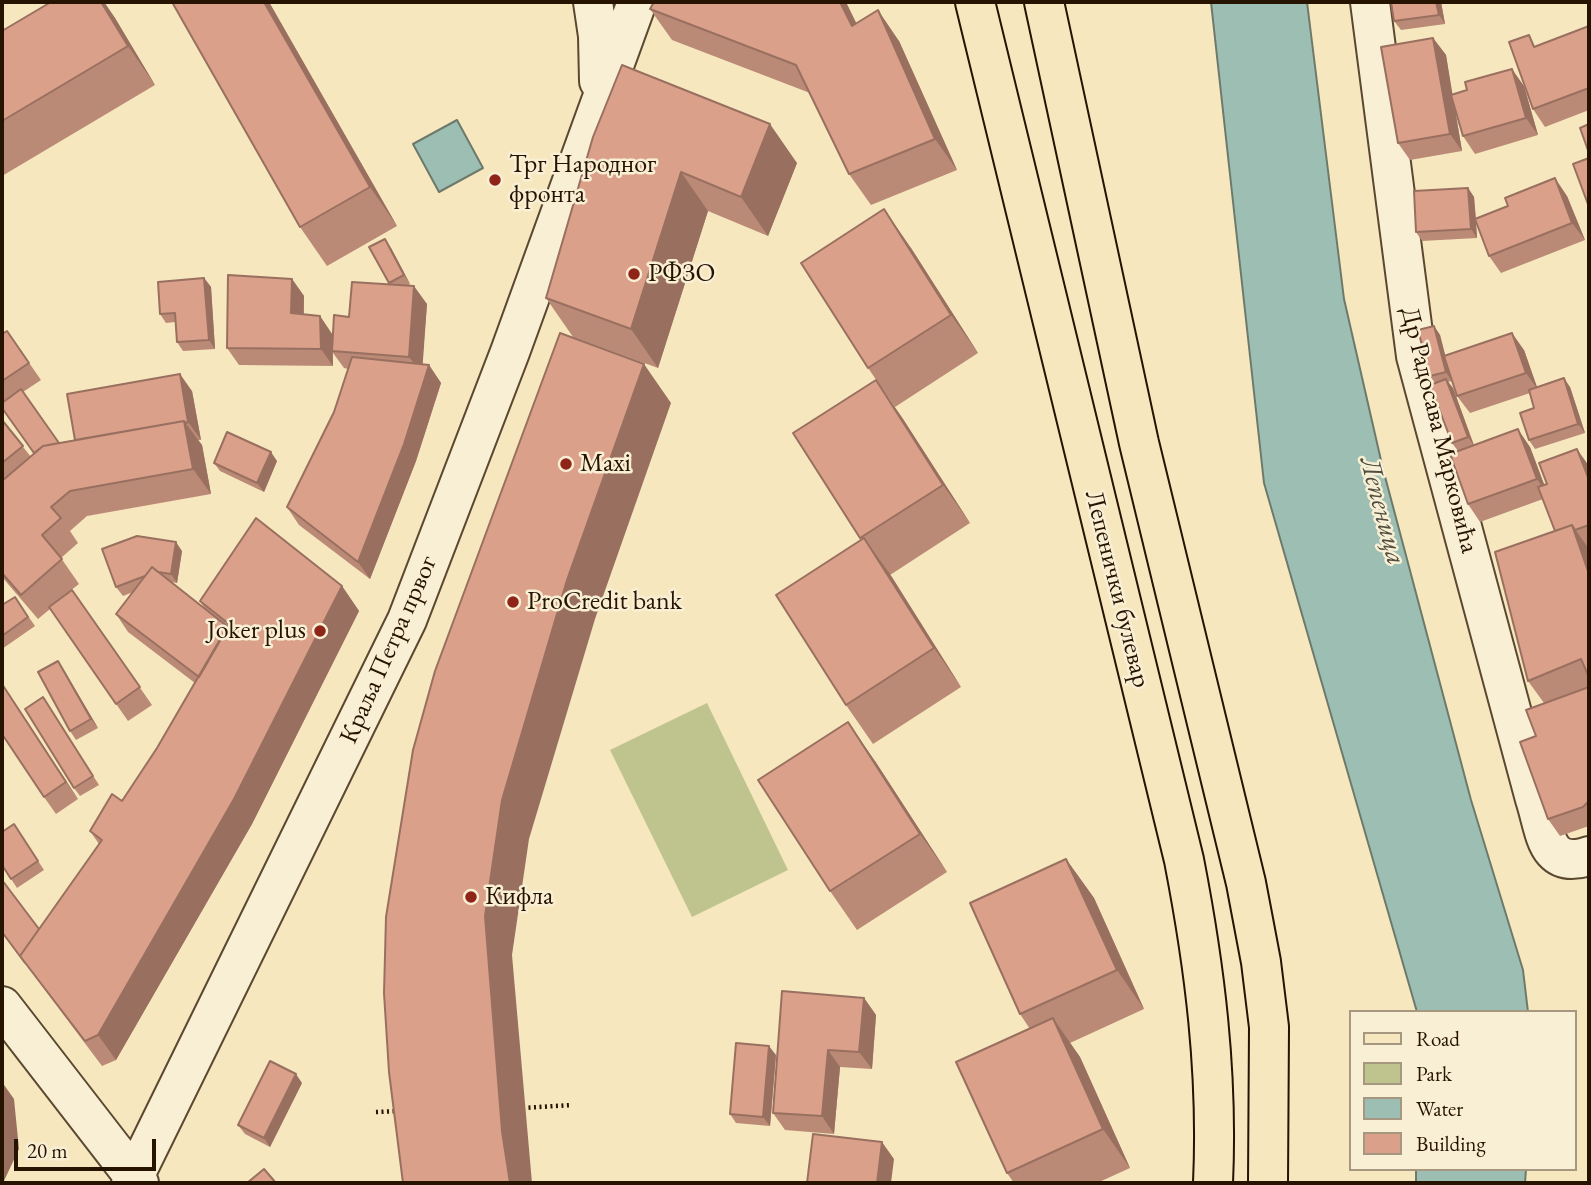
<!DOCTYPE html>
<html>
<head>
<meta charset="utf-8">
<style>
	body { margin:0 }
	#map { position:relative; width:1591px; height:1185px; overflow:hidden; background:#f6e7be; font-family:"EB Garamond",serif }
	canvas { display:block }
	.frame { position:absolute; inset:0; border:4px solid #261300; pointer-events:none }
	.legend { position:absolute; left:1349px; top:1010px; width:228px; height:161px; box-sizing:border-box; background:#f9efd5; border:2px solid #a59780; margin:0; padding:9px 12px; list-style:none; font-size:21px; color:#261300 }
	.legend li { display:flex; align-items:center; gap:14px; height:35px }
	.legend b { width:35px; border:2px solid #a59780 }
	.scale { position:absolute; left:14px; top:1139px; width:142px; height:32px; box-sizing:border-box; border:4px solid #261300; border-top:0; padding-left:9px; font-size:21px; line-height:24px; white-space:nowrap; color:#261300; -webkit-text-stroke:5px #f9efd5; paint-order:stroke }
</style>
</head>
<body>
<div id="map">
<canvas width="1591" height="1185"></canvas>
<div class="frame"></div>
<ul class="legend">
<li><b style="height:9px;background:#f6e7be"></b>Road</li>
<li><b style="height:19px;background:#bfc48f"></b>Park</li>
<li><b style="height:19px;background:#9dbfb3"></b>Water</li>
<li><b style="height:19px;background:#daa089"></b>Building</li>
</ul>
<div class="scale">20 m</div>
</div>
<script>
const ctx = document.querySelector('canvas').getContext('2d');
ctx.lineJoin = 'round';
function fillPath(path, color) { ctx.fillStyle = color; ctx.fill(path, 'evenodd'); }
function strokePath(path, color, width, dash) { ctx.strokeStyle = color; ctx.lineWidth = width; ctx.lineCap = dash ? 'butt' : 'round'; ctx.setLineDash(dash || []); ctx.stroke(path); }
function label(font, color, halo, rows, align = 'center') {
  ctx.font = font + ' "EB Garamond",serif'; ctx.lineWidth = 5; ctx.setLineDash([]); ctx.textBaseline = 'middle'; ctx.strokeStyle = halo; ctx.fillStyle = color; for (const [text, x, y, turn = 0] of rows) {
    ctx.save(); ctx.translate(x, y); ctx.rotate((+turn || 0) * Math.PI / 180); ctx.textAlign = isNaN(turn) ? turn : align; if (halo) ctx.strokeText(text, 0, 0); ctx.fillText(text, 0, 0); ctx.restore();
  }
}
fillPath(new Path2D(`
	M707,703L788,870L692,917L610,750Z`), '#bfc48f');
const water = new Path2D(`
	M1211,2H1307L1344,299L1383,469L1471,800L1523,970L1528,1012H1417L1264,483Z
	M457,120L483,168L439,192L413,144Z
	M1416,1169H1526L1525,1183H1416Z`);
fillPath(water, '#9dbfb3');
strokePath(water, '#6d7a6b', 2);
const minor = new Path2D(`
	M593,2L598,36L599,81
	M1370,2L1416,356L1535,799C1546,833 1545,870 1589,856
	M2,1006L139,1183
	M131,1183L407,620L510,352L637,2`);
const major = new Path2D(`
	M975,2L1184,860C1205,968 1218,1073 1213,1183
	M1044,2L1139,443L1246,883L1261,962L1269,1027L1268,1183`);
strokePath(minor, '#5a4830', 42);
strokePath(major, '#261300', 42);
strokePath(new Path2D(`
	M523,1108L572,1105
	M376,1112L399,1111`), '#261300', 4.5, [2, 3.5]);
strokePath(minor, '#f9efd5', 38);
strokePath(major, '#f6e7be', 38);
fillPath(new Path2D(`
	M51,2H104L115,18L155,85L2,176V31Z
	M172,2H269L397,226L327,266L300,227Z
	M1441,2L1445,24L1401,30L1394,21Z
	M650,9L857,23L899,41L957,170L871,205L849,174L810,93L672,40Z
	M1589,26V110L1545,127L1533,109L1537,46Z
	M1433,38L1446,55L1452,95L1524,86L1538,135L1475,154L1463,136L1455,109L1462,151L1410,160L1398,143Z
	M593,137L797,163L768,236L708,211L658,368L573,337L546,298Z
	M1468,188L1474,197L1476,218L1508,206L1567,196L1585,240L1501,273L1489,256L1476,221L1477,238L1422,241L1416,232Z
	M369,247L391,248L410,284L407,286L427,304L422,365H429L441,383L416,461L370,579L299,525L287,507L334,412L348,369L344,368L333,353V366L239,365L227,348L292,279L304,296V315L320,316L332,334L349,317L390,284Z
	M911,248L978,353L895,407L868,368Z
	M204,278L211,287L215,349L183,351L177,342L175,322L166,323L160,314Z
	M1434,326L1440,335L1445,356L1524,350L1537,387H1570L1585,433L1535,449L1529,440L1534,408L1530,393L1470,413L1457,396L1452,381L1448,382L1453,388L1474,445L1530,447L1544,485L1589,467V547H1588L1589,550V826L1560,836L1548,819L1536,736L1544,703L1528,681L1555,531L1543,499L1480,522L1468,504L1458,451L1452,443L1435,383L1430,376Z
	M7,331L41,380L23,392L59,443L75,440L192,391L201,440H198L202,445L211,494L87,516L70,531L78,543L61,558L79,584L70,591L72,590L152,705L128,721L50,609L38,619L2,577V420L31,457L34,453L2,408V334Z
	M876,380L903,419L970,523L890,575L961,687L873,744L846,705L861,540L793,433Z
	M277,461L264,492L220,471L214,463Z
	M182,551L177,583L171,582L205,609L200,601L342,586L359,611L252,824L116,1060L102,1066L2,933V880L39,929L99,844L90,831L122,801L157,748L195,683L128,632L116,614L133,592L123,596L116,587Z
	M15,597L35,626L2,649V605Z
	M58,661L98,728L76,740L70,731Z
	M2,684L78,799L56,814L44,797Z
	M49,706L99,785L80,796L74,788Z
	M875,761L947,872L857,930L830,891Z
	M20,833L44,870L17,888L2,865Z
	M1066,859L1094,898L1144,1009L1070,1043L1080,1057L1130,1168L1097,1183H1014L1007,1173L1030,1029L1020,1014Z
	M864,998L876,1015L872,1069L840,1067L834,1134L785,1130L773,1113Z
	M776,1055L770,1126L736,1123L730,1114Z
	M302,1083L270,1147L245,1134L238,1125Z`), '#bb8a76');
fillPath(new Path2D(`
	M101,2H104L115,18L155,85L128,46Z
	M264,2H269L397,226L370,187Z
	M840,2H846L873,57L852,26Z
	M1436,2H1441L1445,24L1439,15Z
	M878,10L899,41L957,170L935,139Z
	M1433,38L1446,55L1462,151L1450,134Z
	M1512,69L1524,86L1538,135L1526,118Z
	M770,124L797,163L768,236L741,197Z
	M681,172L708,211L658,368L631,329Z
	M1555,178L1567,196L1585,240L1572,223Z
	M1468,188L1474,197L1477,238L1471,229Z
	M884,209L911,248L978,353L951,315Z
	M385,239L391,248L410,284L404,275Z
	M204,278L211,287L215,349L209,340Z
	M292,279L304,296L303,330L291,313Z
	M414,286L427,304L422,374L409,357Z
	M320,316L332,334L333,366L321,349Z
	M1434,326L1440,335L1452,381L1446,372Z
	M1512,333L1524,350L1538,390L1526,373Z
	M644,364L671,403L595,619L529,839L512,955L532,1183H510L502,1131L485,916L502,800L567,580Z
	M429,365L441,383L416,461L370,579L358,562Z
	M180,374L192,391L201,440L188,422Z
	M1564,378L1570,387L1585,433L1578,424Z
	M1446,379L1453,388L1474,446L1468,437Z
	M876,380L903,419L970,523L943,485Z
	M184,421L202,445L211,494L193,469Z
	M1518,429L1530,447L1549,497L1537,479Z
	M1577,449L1589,466V480Z
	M271,452L277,461L264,492L257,483Z
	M1572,525L1589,549V574Z
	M864,538L892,577L961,687L934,648Z
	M176,542L182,551L177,583L171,574Z
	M342,586L359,611L252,824L116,1060L98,1035Z
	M58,661L64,670L98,728L91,719Z
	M2,684L9,694L78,799L66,782Z
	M848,722L875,761L947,872L920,834Z
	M1066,859L1094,898L1144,1009L1117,970Z
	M864,998L876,1015L872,1069L859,1052Z
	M1053,1018L1080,1057L1130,1168L1103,1129Z
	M769,1046L776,1055L770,1126L763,1117Z
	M828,1050L840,1067L834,1134L822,1116Z
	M296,1074L302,1083L270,1147L264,1138Z
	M2,1082L14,1099L19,1149L3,1183H2Z
	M882,1142L894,1159L891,1183H877Z`), '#997060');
const building = new Path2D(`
	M51,2H101L128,46L2,121V31Z
	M172,2H264L370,187L300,227Z
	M654,2H840L852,26L878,10L935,139L849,174L796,65L650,9Z
	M1391,2H1436L1439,15L1394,21Z
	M1589,26V88L1533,109L1509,42L1529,35L1534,47Z
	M1433,38L1450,134L1398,143L1381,47Z
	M622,65L770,124L741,197L681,172L631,329L546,298L593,137Z
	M1512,69L1526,118L1463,136L1451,95L1467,90L1465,82Z
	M1589,124V153L1580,128Z
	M1589,158V207L1573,164Z
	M1555,178L1572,223L1489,256L1475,219L1508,206L1505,198Z
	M1468,188L1471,229L1416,232L1414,191Z
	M884,209L951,315L868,368L801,263Z
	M385,239L404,275L389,283L369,247Z
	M228,275L292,279L291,313L320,316L321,349L227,348Z
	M204,278L209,340L177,342L175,313L160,314L158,282Z
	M352,282L414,286L409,357L332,351L334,315L349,317Z
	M1434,326L1446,372L1430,376L1418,330Z
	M7,331L29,363L2,381V334Z
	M560,333L644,364L567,580L502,800L485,916L502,1131L510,1183H403L389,1072L384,993L386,917L413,750L435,671Z
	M1512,333L1526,373L1457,396L1444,356Z
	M352,357L429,365L404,444L358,562L287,507L334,412Z
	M180,374L188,422L186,423L184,421L75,440L67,394Z
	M1564,378L1578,424L1529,440L1520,413L1534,408L1529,390Z
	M1446,379L1468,437L1452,443L1430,385Z
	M876,380L943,485L860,538L793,433Z
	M21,389L59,443L43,446L34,453L2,408V403Z
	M2,420L23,446L2,463Z
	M184,421L193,469L70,491L51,507L61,518L42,535L62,559L21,595L2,573V481L43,446Z
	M1518,429L1537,479L1468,504L1450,454Z
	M227,432L271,452L257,483L214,463Z
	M1577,449L1589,480V525L1575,530L1572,525L1555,531L1538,487L1547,484L1539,463Z
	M256,518L342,586L234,799L98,1035L85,1041L20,956L102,840L90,831L112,794L122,801L157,748L229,624L200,601Z
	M1572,525L1589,574V677L1581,659L1528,681L1495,552Z
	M137,536L176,542L171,574L158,572L152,567L145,576L116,587L102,549Z
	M864,538L934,648L846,705L776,595Z
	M152,567L228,627L199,677L116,614Z
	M72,590L140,687L116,704L49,607Z
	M15,597L28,617L2,636V605Z
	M58,661L91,719L70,731L38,672Z
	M2,684L66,782L44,797L2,734Z
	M1589,687V801L1583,807L1548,819L1520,742L1536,736L1526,710Z
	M43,697L93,776L74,788L25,709Z
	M848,722L920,834L830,891L758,780Z
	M14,824L38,861L11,879L2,865V832Z
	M1066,859L1117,970L1020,1014L970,903Z
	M2,880L39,929L20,956L25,963L2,932Z
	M782,991L864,998L859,1052L828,1050L822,1116L773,1113Z
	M1053,1018L1103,1129L1007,1173L956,1062Z
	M736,1043L769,1046L763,1117L730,1114Z
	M270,1061L296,1074L264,1138L238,1125Z
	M813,1134L882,1142L877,1183H807Z
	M264,1169L276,1183H247Z`);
fillPath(building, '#daa089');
strokePath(building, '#997060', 2);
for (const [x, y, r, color] of [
	[495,180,7,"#8f2418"],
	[634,274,7,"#8f2418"],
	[566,464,7,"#8f2418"],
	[513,602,7,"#8f2418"],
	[320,631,7,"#8f2418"],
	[471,897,7,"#8f2418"]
]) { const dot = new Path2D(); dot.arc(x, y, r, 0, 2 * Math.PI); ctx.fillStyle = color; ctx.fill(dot); strokePath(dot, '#f9efd5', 2.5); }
label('26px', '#261300', '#f9efd5', [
	["Трг Народног",509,165],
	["фронта",509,195],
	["РФЗО",648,274],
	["Maxi",580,464],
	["ProCredit bank",527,602],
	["Joker plus",306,631,"right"],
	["Кифла",485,897]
], 'left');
label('26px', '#261300', '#f9efd5', [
	["Др Радосава Марковића",1439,430,76],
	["Лепенички булевар",1117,589,76],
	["Краља Петра првог",389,650,-66]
]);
label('italic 28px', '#504f3f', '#f9efd5', [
	["Лепеница",1382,511,75]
]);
</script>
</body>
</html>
